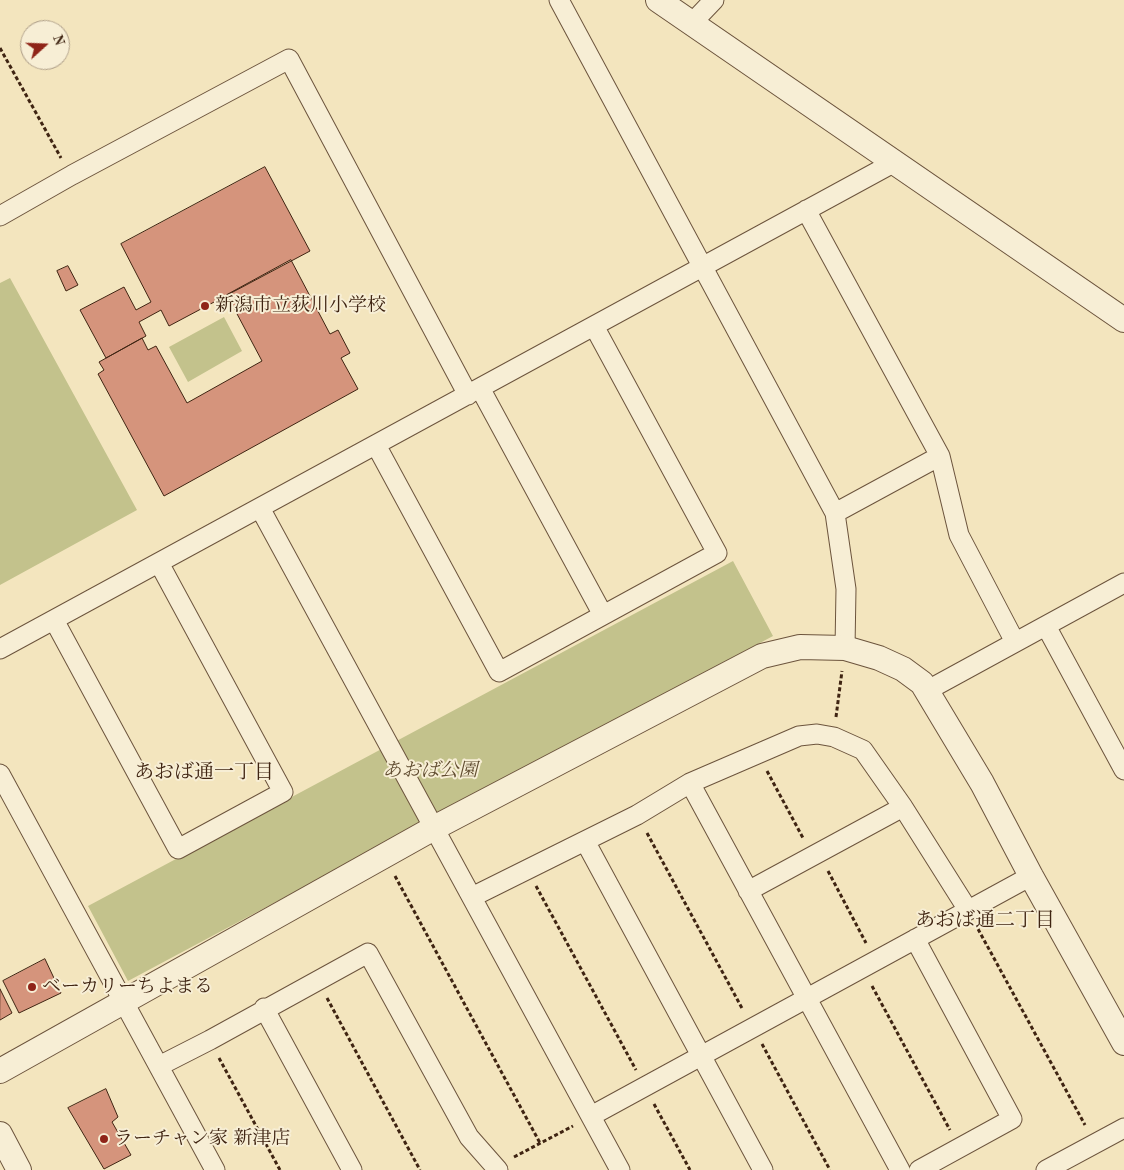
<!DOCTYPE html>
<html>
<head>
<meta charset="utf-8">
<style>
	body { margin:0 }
	#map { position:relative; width:1124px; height:1170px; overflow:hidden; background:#f3e5be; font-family:"Old Standard TT",serif }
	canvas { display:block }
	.north { position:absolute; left:20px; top:20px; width:50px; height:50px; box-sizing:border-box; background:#f7eed5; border:1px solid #ad9d87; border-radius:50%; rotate:70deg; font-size:14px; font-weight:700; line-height:20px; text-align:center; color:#3f2412 }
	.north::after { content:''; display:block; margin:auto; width:18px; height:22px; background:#8f2418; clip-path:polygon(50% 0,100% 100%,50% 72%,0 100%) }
</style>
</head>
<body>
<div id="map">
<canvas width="1124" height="1170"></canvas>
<div class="north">N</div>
</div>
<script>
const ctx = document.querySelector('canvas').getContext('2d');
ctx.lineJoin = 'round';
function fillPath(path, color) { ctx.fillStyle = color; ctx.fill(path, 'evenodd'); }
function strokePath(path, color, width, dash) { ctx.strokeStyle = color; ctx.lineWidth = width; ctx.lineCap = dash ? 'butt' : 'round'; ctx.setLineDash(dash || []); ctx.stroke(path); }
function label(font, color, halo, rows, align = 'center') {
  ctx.font = font + ' "Old Standard TT","Noto Serif JP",serif'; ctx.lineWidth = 4; ctx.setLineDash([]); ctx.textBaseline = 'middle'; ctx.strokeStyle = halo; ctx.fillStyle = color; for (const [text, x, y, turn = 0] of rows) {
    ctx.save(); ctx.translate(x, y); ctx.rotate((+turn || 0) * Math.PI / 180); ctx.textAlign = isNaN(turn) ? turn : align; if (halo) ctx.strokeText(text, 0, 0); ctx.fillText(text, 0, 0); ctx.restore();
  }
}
fillPath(new Path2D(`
	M10,278L137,510L0,585V283Z
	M224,317L242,351L188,382L169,347Z
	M733,561L773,636L128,981L88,906Z`), '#c3c28c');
const building = new Path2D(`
	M265,167L310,251L169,326L161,310L139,322L146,336L106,358L80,310L124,287L136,310L151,302L121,244Z
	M291,260L330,334L338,330L350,353L341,358L358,389L164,496L98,374L104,370L99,362L142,338L148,350L156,346L187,403L262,361L227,295Z
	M68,266L78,285L66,291L57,271Z
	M45,959L61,993L19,1013L3,981Z
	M0,989L12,1013L0,1020Z
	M106,1089L118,1117L112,1122L131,1155L104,1169L68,1108Z`);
fillPath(building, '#d5947c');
strokePath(building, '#3f2412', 1);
const minor = new Path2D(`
	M559,0L835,513L846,589L845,648
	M692,23L714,0
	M806,210L940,456L835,513
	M0,216L72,175L289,59L468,395
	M480,388L603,615
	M376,445L499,672L717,553L594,326
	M940,456L959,535L1015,642
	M260,508L620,1170
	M54,620L178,849L283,792L159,563
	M1046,626L1124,770
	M0,649L895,162
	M928,690L1124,583
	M0,774L215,1170
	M690,783L900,1170
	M585,841L763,1170
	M748,891L903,807
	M472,897L637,815L690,783L799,736L817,734L834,737L863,750L903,807L968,910
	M915,939L1012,1119L919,1170
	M264,1008L352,1170
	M159,1066L210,1040L368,953L469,1137L498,1170
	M591,1116L1031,876
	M1046,1170L1124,1128`);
const tertiary = new Path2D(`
	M658,0L1124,320
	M0,1071L434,828L762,656L800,647L845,648L879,658L903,669L922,683L982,783L1031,876L1124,1043
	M0,1134L19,1170`);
strokePath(minor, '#6c543d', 21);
strokePath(tertiary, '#6c543d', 26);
strokePath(new Path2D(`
	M0,48L61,158
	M836,717L842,671
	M767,771L803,838
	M647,833L743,1010
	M828,871L866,943
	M395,876L540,1143
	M536,886L636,1070
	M978,929L1085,1125
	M872,986L950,1130
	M327,998L420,1170
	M762,1044L830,1170
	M219,1058L280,1170
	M654,1104L690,1170
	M514,1157L573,1126`), '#3f2412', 3, [4, 2.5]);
strokePath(minor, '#f7eed5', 19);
strokePath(tertiary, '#f7eed5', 24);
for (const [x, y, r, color] of [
	[205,306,5,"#8f2418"],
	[32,987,5,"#8f2418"],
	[104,1139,5,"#8f2418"]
]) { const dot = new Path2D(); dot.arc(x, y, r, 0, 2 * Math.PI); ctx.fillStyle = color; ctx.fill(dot); strokePath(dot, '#f7eed5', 2); }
label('19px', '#3f2412', '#f7eed5', [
	["新潟市立荻川小学校",215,306],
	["ベーカリーちよまる",42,987],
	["ラーチャン家 新津店",114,1139]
], 'left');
label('italic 19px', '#604c30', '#f7eed5', [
	["あおば公園",430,771]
]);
label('20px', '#3f2412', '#f7eed5', [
	["あおば通一丁目",204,773],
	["あおば通二丁目",985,921]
]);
</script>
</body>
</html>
